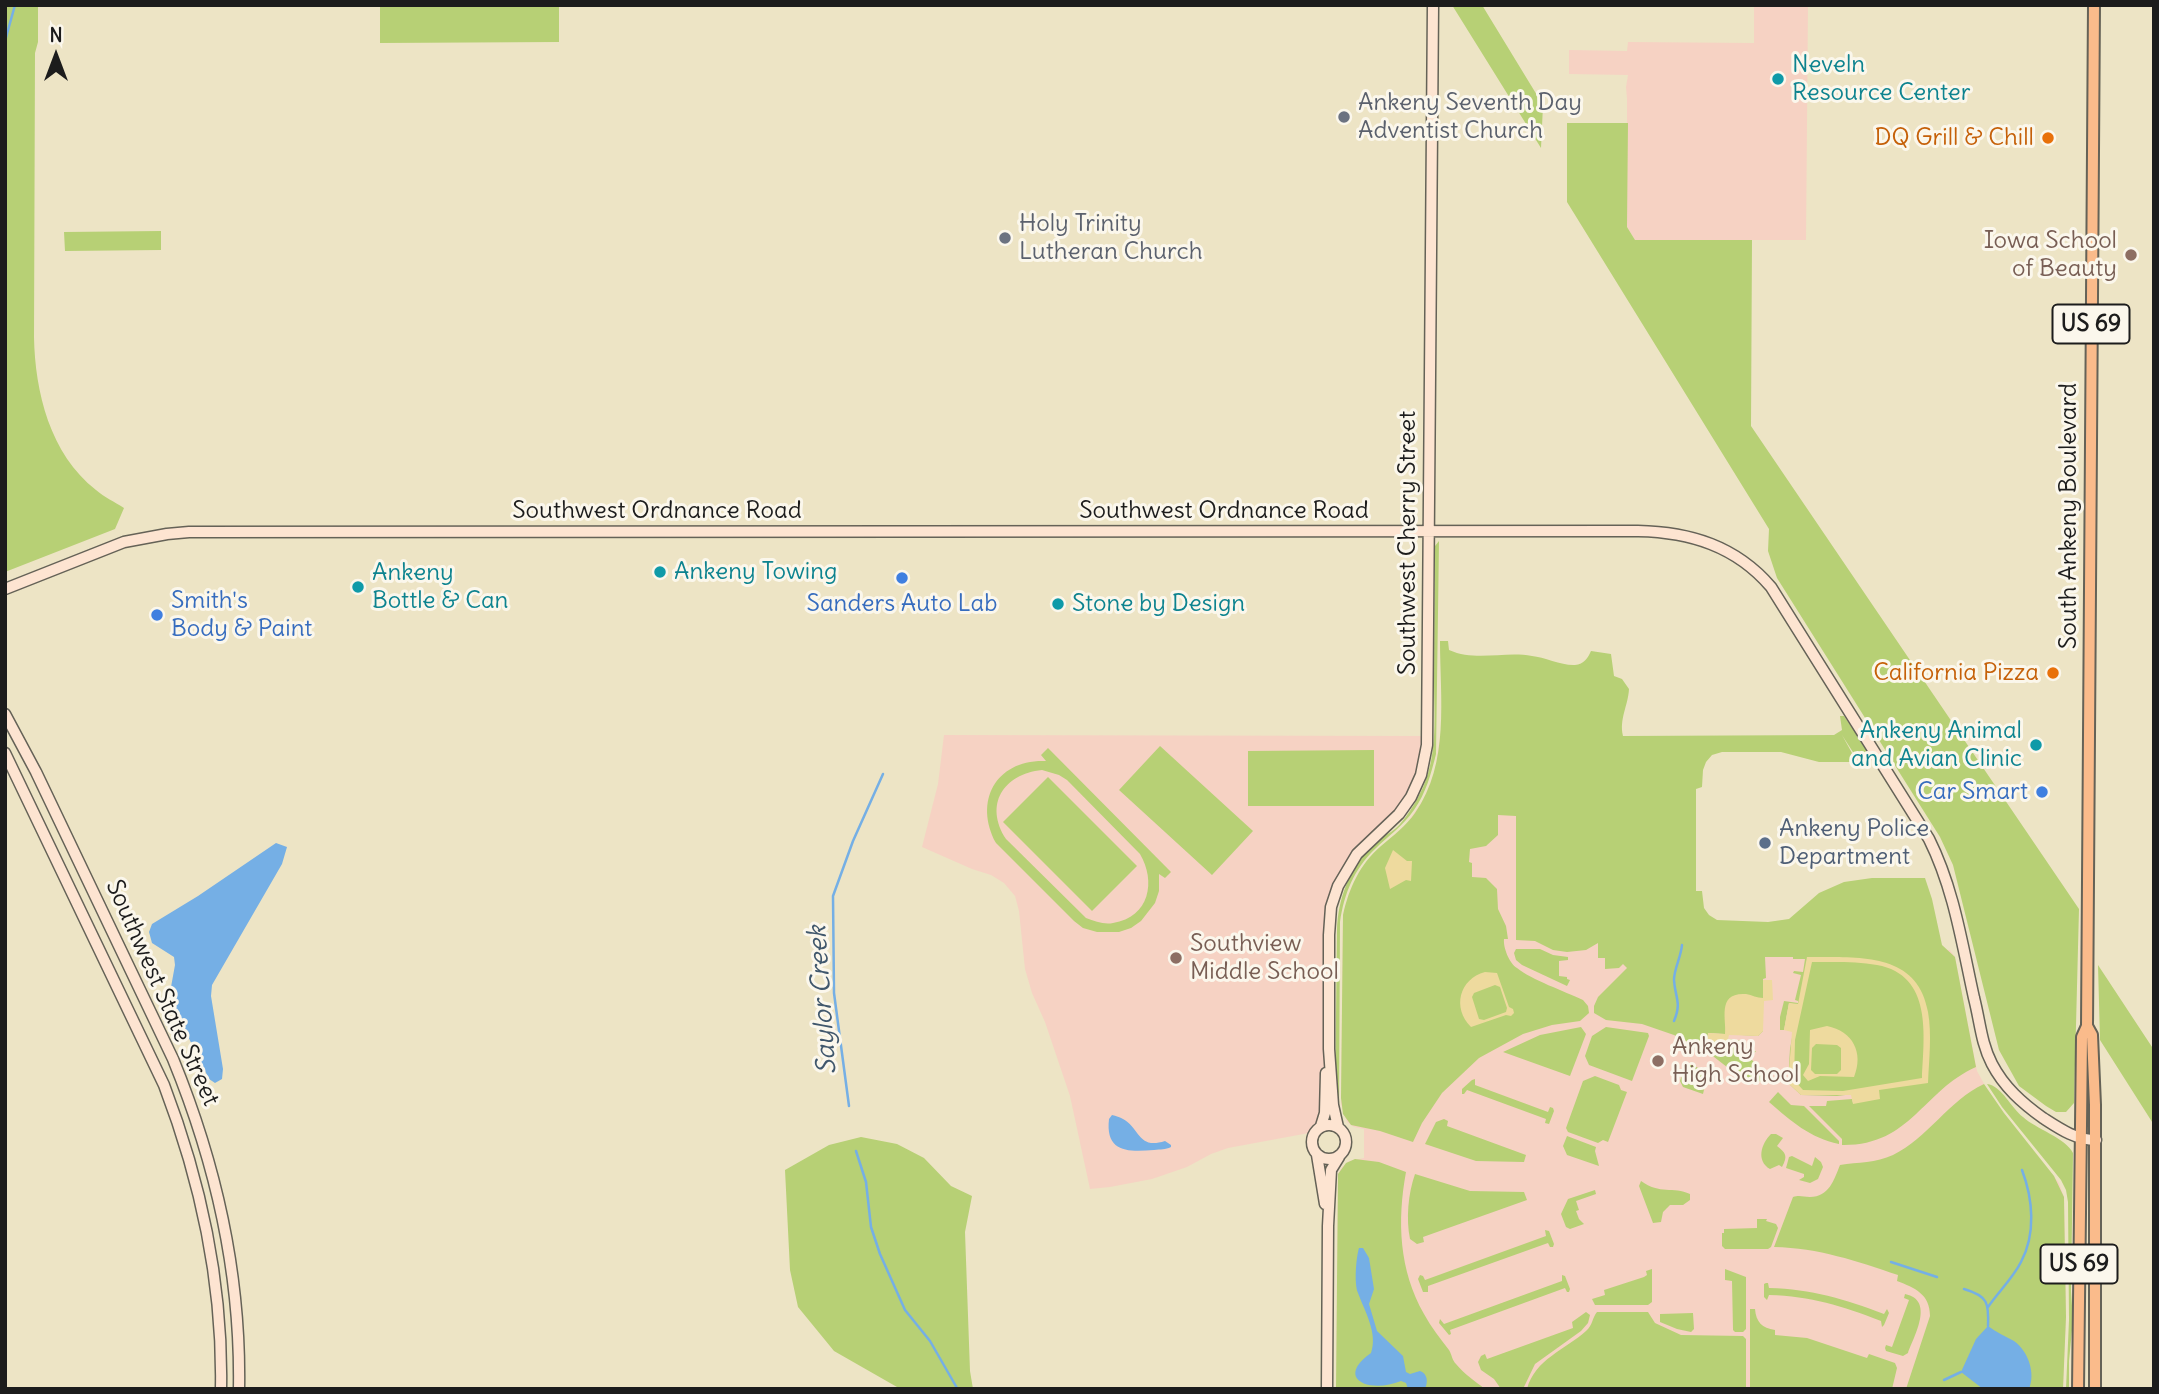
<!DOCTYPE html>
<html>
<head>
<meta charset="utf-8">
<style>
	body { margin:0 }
	#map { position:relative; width:2159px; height:1394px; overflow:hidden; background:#ede4c5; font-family:Delius,sans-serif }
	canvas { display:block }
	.frame { position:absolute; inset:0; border:7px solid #1c1c1c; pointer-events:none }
	.north { position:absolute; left:21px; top:21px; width:70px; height:70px; -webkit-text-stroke:5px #fbf7ec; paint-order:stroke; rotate:0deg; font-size:19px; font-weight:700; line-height:28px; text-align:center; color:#1c1c1c }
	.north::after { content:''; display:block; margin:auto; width:24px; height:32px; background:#1c1c1c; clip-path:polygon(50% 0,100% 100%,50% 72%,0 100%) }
</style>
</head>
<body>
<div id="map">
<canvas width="2159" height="1394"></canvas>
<div class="frame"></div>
<div class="north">N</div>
</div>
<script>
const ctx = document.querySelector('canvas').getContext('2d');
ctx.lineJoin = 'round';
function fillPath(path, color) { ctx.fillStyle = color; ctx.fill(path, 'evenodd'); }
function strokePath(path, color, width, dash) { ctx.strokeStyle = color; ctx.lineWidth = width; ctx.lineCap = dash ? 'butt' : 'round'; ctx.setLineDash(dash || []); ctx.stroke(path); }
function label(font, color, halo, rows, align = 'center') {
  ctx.font = font + ' Delius,sans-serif'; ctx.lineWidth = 6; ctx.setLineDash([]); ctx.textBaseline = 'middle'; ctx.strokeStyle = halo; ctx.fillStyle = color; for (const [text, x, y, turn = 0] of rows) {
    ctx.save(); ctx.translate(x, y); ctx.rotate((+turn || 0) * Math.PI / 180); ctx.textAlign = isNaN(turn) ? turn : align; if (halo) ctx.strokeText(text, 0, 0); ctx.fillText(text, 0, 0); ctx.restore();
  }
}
fillPath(new Path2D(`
	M1754,5H1808L1806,240H1635L1627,227V99L1626,87L1628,75L1569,74V50L1627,51L1628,42L1754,43Z
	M944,735L1428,736L1411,797L1365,846L1333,898L1329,1049L1321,1126L1309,1133L1228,1148L1211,1154L1187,1167L1152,1179L1110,1187L1090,1189L1070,1096L1045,1022L1032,993L1025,969L1019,911L1015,896L1004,883L991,875L972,869L922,847L938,784Z
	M1440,736L1652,947L1950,950L1955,957L1977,1071L1993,1100L2059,1183L2064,1197L2066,1317L2063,1389H1336L1338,1174L1342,1167L1349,1161L1364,1158V1129L1354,1127L1347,1122L1341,1104L1343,915L1349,893L1359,872L1375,852L1407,823L1423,800L1435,772Z`), '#f6d2c3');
fillPath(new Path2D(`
	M5,5H38V42L35,53L34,337C35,392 50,454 96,490C104,497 115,502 124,508L115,529L5,572Z
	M380,5H559V42L380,43Z
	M1452,5H1482L1543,105L1541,148Z
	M1567,123H1628L1627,227L1635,240H1752L1751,426L2079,909L2074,1103L2066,1112H2056L2046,1106L2019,1086L1999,1050L1953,865L1940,837L1777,578L1768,551L1769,529L1567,202Z
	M161,231V250L65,251L64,232Z
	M1439,541L1436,754C1431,774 1426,793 1414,810C1403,826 1388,836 1375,849C1354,869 1344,894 1340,922L1339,1110L1335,1102L1337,930C1338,899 1349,870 1370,848C1376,841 1383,836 1391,832C1404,824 1418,799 1424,785C1438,751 1434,715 1434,679C1434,635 1435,591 1435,546Z
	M1440,641H1448L1449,650C1476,662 1504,651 1532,656C1544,657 1563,666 1575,665C1584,664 1588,658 1591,651L1611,654L1614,676L1622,679L1629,689C1628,706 1619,719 1623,736L1834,735L1842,730L1840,716H1844L1869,753L1865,761L1860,762L1858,760L1842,735L1857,762H1819L1781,752H1722L1712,755L1706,762L1703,770L1702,787L1696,789V891H1702L1704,908L1709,915L1717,920L1768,922L1789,919L1819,893L1844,882L1872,878H1925L1932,899L1942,945L1955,957L1976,1067C1922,1091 1911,1146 1842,1145V1139L1809,1106H1826L1827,1101L1852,1099L1853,1103L1879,1091L1837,1096L1801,1095L1788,1083L1790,1049L1798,1005L1789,1003L1784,1030H1780V1017L1784,1001L1798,1003V1001L1795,1000L1801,975L1793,973L1794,971L1803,972L1805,959H1793V957H1765L1766,978L1763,979V1031L1758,1036L1708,1033L1727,1043L1728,1039L1744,1041V1051H1756L1750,1058L1758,1066L1756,1069L1769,1083L1741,1078L1709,1053L1674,1035L1642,1024L1606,1020L1594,1013V1006L1598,997L1627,968L1623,964L1619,968L1605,969V958H1598V943L1586,950L1567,952L1553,950L1535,941L1516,940V816L1498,815V835L1486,846L1470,849L1469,862L1472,863V877L1486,878L1497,889L1498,909L1506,926L1508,939H1504C1503,947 1509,963 1517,968C1532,980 1564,991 1583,1000L1588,1006L1589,1013L1580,1021L1552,1025L1523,1034L1479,1058L1442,1093L1422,1123L1413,1142L1380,1131L1351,1125L1343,1114L1341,1098L1343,915C1349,888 1360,864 1381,846C1394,835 1406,826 1415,813C1450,763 1440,698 1440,641Z
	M1160,746L1253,831L1212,875L1119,790Z
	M1048,748L1171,872L1165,878L1159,874V891L1155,903L1141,921L1131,928L1119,932H1097L1083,928L1074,921L996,843C973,800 997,759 1046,761L1041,755ZM1042,770L1059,775L1067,780L1140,854C1156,881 1150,917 1113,923C1104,925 1095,921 1086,918L1006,839C984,805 1003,774 1042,770Z
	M1374,750V806H1248V751Z
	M1048,777L1137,866L1092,911L1003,822Z
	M1516,949H1540L1553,955L1568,957V960L1559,961V976L1567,977V979L1570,980L1567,986L1522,965L1516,960L1514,953Z
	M2098,965L2154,1050V1125L2100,1040Z
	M1581,1027L1586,1034L1570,1076L1503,1052L1540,1035Z
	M1606,1027L1648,1033L1649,1036L1632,1081L1589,1065L1585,1056L1592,1036Z
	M1686,1064C1704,1066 1708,1078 1703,1094L1683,1087L1680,1081Z
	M1595,1076L1619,1085L1621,1090L1627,1092L1608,1142L1603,1140L1598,1143L1568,1132L1566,1128L1583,1081Z
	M1475,1079V1085L1548,1112L1550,1107L1553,1108L1554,1111L1549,1124L1545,1123L1546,1119L1467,1090L1464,1094H1462V1089L1472,1080Z
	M1984,1084L2004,1113L2054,1176L2064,1197L2066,1317L2063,1389H1906L1930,1316C1930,1294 1915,1288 1897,1281L1898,1275C1856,1261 1819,1248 1774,1247L1793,1197C1800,1195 1803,1197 1810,1197C1829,1197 1834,1180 1840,1165C1858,1162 1876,1163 1893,1155C1928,1138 1949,1100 1984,1084Z
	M1987,1084C2002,1086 2011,1108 2023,1117C2036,1129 2066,1138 2073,1153L2071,1291L2073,1320L2069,1361V1389H2066L2069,1320L2068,1202L2066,1190L2061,1180L2002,1107Z
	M1778,1092L1791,1105L1804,1106L1839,1141V1144C1810,1138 1791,1121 1769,1102Z
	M1444,1119L1448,1121L1447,1126L1526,1155L1524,1162L1476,1161L1425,1144L1436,1122Z
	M1771,1134H1776L1783,1138L1777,1146C1786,1153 1788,1156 1782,1167L1779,1165L1770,1169C1756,1161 1761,1144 1771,1134Z
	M1567,1136L1596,1147L1595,1151L1599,1166L1567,1155L1563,1146Z
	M861,1137L897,1144L924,1158L951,1186L972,1196L965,1232L970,1371L973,1389L897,1387L834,1351L798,1307L790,1270L785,1170L829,1145Z
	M1792,1156L1812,1166L1815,1157L1821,1162L1823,1167L1818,1179L1810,1183L1799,1180L1804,1177V1174L1786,1168L1789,1157Z
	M1355,1159L1379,1162L1406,1172C1397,1221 1399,1270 1424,1314C1431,1327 1440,1338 1449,1350C1452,1355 1452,1360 1456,1364C1464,1374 1475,1381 1485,1389H1336L1338,1174L1346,1163Z
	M1415,1174L1470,1191L1524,1192L1527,1200L1423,1237L1424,1242L1417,1244L1410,1239C1406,1219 1408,1194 1415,1174Z
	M1641,1181C1660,1195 1673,1186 1690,1194V1200L1683,1205H1670L1663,1212L1661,1222L1653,1223L1639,1186Z
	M1595,1190L1596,1194L1576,1201L1579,1210L1576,1211L1579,1219L1584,1224L1570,1229L1566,1227L1561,1214L1568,1199Z
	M1757,1219H1767L1766,1221L1776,1224L1778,1228L1771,1247L1768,1249H1725L1722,1246V1233H1724V1229L1757,1228Z
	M1545,1230L1549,1231L1554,1244L1553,1247H1550L1548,1243L1428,1286V1292H1423L1418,1279L1420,1275L1423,1276L1425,1280L1546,1236Z
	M1652,1269V1302L1648,1305H1595L1592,1299L1605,1295L1604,1290L1644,1277L1647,1275L1646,1271Z
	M1725,1269L1746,1277V1329L1743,1332H1735L1733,1330L1732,1281L1725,1280Z
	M1562,1275L1565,1276L1570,1289L1569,1292H1567L1565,1288L1450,1330L1451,1334L1449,1335L1439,1323L1440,1319L1444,1324L1562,1281Z
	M1766,1283H1768L1769,1288C1812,1289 1844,1299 1884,1314L1887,1309L1889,1313L1884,1325L1882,1327L1881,1321C1842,1306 1811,1296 1769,1295L1767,1300L1764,1297V1284Z
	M1905,1294C1935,1300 1914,1336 1908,1353L1903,1356L1886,1351L1885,1348L1886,1345L1892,1347L1909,1300L1904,1298Z
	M1750,1309H1755C1756,1322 1762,1328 1775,1330V1335L1807,1338L1867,1358L1869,1354L1895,1363L1897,1368L1892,1389H1750Z
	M1586,1312L1590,1315L1588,1323L1581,1331L1535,1364L1523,1389H1501L1494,1379L1481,1370L1478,1362L1481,1356L1485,1354L1487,1359L1573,1328L1572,1322Z
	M1597,1312H1648L1655,1323L1681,1335L1743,1336L1746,1339V1389H1527C1535,1359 1565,1350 1586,1331C1593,1325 1592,1318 1597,1312Z
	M1693,1313L1694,1329L1691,1332L1677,1329L1660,1322V1314Z`), '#b7d075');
fillPath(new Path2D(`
	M1393,850L1407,861H1412L1411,881L1406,880L1390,889L1385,868Z
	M1807,957C1855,958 1917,950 1928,1012C1932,1034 1929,1060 1928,1083L1879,1090L1880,1099L1853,1104L1851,1095H1801L1788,1083L1792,1032L1784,1030L1789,1003L1798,1004ZM1812,962C1833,962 1856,961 1877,965C1933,975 1924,1036 1922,1078L1843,1091L1803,1090L1794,1080L1795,1040Z
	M1485,972L1497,973L1509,1007L1513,1009L1514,1013L1511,1016L1506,1015L1471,1027C1452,1008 1459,979 1485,972ZM1495,985L1500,987L1507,1008L1506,1012L1484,1020L1479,1019L1472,997L1474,993Z
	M1763,980H1772L1773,1000L1764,1001L1763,1031L1758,1036L1729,1035L1727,1043L1707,1041L1708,1033L1725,1034C1727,1020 1716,992 1746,994C1752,995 1757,998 1763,998Z
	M1827,1026C1853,1031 1864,1053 1854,1077L1820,1076L1808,1081L1803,1075L1809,1064L1810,1030ZM1816,1044L1837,1045L1841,1048V1070L1837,1074H1815L1811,1070L1812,1048Z`), '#eeda9e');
fillPath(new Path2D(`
	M276,843L287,847L282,864L212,985L211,996L223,1069L222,1079L215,1083L209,1079L169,998L175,965L174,957L152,943L149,932L152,924L198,896Z
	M1112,1115C1116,1116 1120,1117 1123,1119C1140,1128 1138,1150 1165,1141L1171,1145V1147C1165,1150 1161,1149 1154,1150C1129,1152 1105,1153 1109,1119Z
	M1359,1248H1363L1369,1258L1374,1289L1369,1304L1377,1331L1403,1356L1406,1372L1410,1374L1420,1371C1428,1374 1428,1382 1425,1389H1408L1406,1383L1401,1381C1370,1394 1334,1379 1371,1353C1378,1333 1365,1312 1358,1293C1354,1284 1356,1258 1359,1248Z
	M1988,1326C1996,1332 2005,1336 2014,1341C2028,1351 2036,1373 2029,1389H1983L1961,1372L1976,1339Z`), '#75afe5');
strokePath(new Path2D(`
	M5,41L15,5
	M1674,1021C1682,1002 1675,998 1674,980C1674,969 1681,957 1682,945
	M849,1106L834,993L833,896L853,841L883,774
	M856,1151L866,1182L871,1227L880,1254L905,1310L930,1341L957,1388
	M1891,1262L1937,1277
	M1964,1289C1988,1296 1989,1303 1988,1326
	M1988,1307C1999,1291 2013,1278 2021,1262C2036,1234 2033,1199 2022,1170
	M1944,1380L1961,1372`), '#75afe5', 2.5);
const secondary = new Path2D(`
	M5,589L124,542L167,534L189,532L1638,531C1690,532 1736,546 1771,587L1929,839C1954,889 1962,944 1974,998C1980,1021 1981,1043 1992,1064C2004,1087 2022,1103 2043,1118C2060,1129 2076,1140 2096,1140
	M5,714L36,772L173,1059C216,1164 241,1275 239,1389
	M5,753L164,1085C201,1182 223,1284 221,1389
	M1312 1142a17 17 0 1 1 34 0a17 17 0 1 1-34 0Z
	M1321,1126L1325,1113L1326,1073
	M1338,1127L1333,1105L1329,1049V935L1331,907L1338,886L1357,854L1399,814L1411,797L1421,775L1427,745L1433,5
	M1317,1155L1325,1204
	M1327,1389L1328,1226L1331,1170L1339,1157`);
const primary = new Path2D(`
	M2087,1026L2092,1035L2095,1105V1389
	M2078,1389L2082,1037L2087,1026L2094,5`);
strokePath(secondary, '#656257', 13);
strokePath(primary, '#656257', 14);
strokePath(secondary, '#fde4d1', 10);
strokePath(primary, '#fabb8b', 10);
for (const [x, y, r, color] of [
	[1778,79,7,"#0f9aa8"],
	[1344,117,7,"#6b7280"],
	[2048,138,7,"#e8710a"],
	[1005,238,7,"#6b7280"],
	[2131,255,7,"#8d6e63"],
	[660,572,7,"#0f9aa8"],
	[902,578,7,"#3f7fe0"],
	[358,587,7,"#0f9aa8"],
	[1058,604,7,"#0f9aa8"],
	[157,615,7,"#3f7fe0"],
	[2053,673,7,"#e8710a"],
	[2036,745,7,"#0f9aa8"],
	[2042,792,7,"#3f7fe0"],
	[1765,843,7,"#5c6f8a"],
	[1176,958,7,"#8d6e63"],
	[1658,1061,7,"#8d6e63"]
]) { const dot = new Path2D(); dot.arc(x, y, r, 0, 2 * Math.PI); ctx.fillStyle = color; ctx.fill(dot); strokePath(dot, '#fbf7ec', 2.5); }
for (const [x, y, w] of [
	[2091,324,77],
	[2079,1264,77]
]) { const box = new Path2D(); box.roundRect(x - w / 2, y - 19.5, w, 39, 5); ctx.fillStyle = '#fbf7ec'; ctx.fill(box); strokePath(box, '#1c1c1c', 2); }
label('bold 23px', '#1c1c1c', null, [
	["US 69",2091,324],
	["US 69",2079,1264]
]);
label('24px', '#0d838f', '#fbf7ec', [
	["Neveln",1792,65],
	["Resource Center",1792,93],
	["Ankeny Towing",674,572],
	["Ankeny",372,573],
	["Bottle & Can",372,601],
	["Stone by Design",1072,604],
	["Ankeny Animal",2022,731,"right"],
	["and Avian Clinic",2022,759,"right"]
], 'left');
label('24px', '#5b616d', '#fbf7ec', [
	["Ankeny Seventh Day",1358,103],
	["Adventist Church",1358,131],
	["Holy Trinity",1019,224],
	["Lutheran Church",1019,252]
], 'left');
label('24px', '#c56008', '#fbf7ec', [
	["DQ Grill & Chill",2034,138],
	["California Pizza",2039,673]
], 'right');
label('24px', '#785e54', '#fbf7ec', [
	["Iowa School",2117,241,"right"],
	["of Beauty",2117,269,"right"],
	["Southview",1190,944],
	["Middle School",1190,972],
	["Ankeny",1672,1047],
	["High School",1672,1075]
], 'left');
label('24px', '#1c1c1c', '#fbf7ec', [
	["Southwest Ordnance Road",657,511],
	["Southwest Ordnance Road",1224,511],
	["South Ankeny Boulevard",2069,516,-90],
	["Southwest Cherry Street",1408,543,-90],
	["Southwest State Street",162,993,66]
]);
label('24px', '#366cbe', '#fbf7ec', [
	["Smith's",171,601],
	["Body & Paint",171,629],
	["Sanders Auto Lab",902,604,"center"],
	["Car Smart",2028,792,"right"]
], 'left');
label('24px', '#4e5e75', '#fbf7ec', [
	["Ankeny Police",1779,829],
	["Department",1779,857]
], 'left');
label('italic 26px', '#40576c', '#fbf7ec', [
	["Saylor Creek",823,1000,-94]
]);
</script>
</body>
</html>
